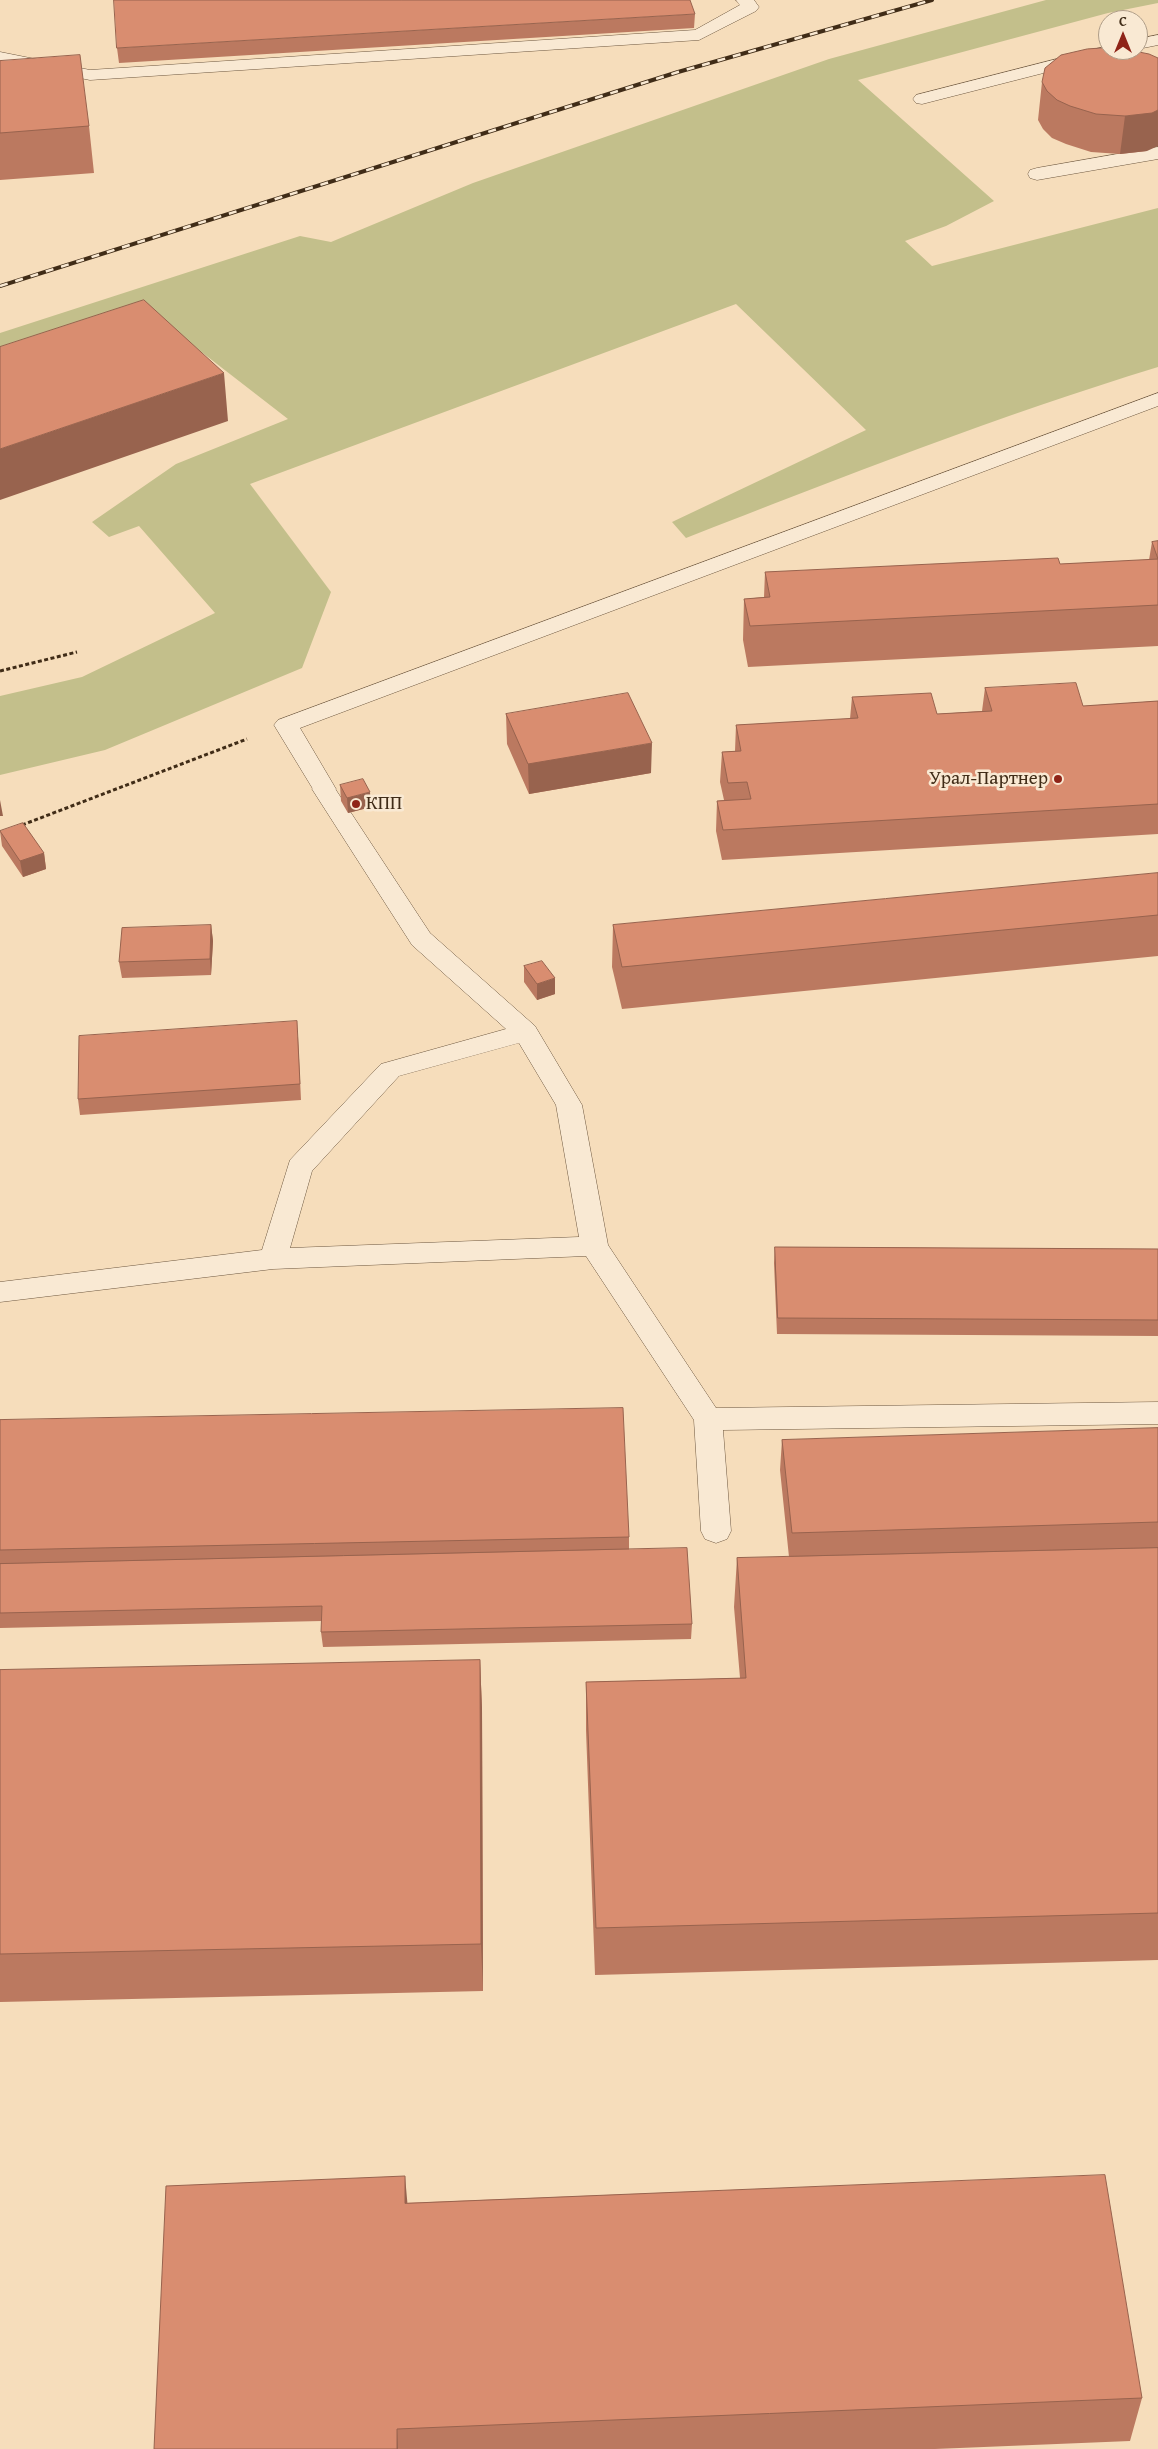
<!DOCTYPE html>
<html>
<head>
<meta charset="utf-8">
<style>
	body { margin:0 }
	#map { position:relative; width:1158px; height:2449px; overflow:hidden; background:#f6ddbb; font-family:"Gentium Book Plus",serif }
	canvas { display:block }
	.north { position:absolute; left:1098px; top:10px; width:50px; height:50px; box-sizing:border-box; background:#f9e9d3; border:1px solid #af9d88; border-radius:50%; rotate:0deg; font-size:14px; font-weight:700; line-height:20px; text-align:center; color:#402c17 }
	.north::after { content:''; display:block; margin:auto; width:18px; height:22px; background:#8f2418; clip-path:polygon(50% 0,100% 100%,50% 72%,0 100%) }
</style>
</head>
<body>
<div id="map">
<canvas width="1158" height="2449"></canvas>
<div class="north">С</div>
</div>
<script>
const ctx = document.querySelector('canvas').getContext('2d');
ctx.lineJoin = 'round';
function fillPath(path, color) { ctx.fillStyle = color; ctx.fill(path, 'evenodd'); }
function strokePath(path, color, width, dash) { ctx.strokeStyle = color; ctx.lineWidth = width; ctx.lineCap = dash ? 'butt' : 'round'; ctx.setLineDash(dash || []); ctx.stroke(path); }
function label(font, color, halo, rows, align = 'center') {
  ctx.font = font + ' "Gentium Book Plus",serif'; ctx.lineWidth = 5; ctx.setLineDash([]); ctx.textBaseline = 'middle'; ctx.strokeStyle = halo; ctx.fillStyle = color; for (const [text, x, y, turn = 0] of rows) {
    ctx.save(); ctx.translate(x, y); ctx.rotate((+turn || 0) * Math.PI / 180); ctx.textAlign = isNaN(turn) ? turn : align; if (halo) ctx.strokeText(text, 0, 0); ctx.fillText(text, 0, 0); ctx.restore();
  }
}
fillPath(new Path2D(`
	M1046,0H1158V3L1108,13L858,80L994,201L946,226L905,241L932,266L1158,208V367C998,416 842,477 686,538L672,522L866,430L736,304L250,484L331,592L302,668L105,750L0,775V696L82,677L215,613L139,526L109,537L92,522L176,464L288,419L155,316L0,367V333L300,236L331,242L473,183L829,59Z`), '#c3bf8b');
const service = new Path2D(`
	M736,0H754L759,7L756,11L699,40L90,80L0,62V52L90,70L695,30L740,5Z
	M1158,35V45L1138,49V39Z
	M1108,46V50H1121L1118,54L922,104L916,103L913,99L916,95Z
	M1158,147V159L1037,180L1030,178L1028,174L1030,170L1037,168Z
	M324,782L332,784L430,933L535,1026L582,1105L608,1245L716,1408L1158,1402V1424L723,1430L731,1531L727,1539L716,1543L705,1539L701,1531L694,1420L586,1256L273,1269L0,1302V1282L262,1250L290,1160L381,1064L506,1029L412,945L312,789L316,784ZM519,1043L556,1105L579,1237L290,1248L312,1171L399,1076Z`);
const minor = new Path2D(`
	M1158,393V406L300,728L336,789L332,794L324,796L316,794L274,725L278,720Z`);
strokePath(service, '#6e5840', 1);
strokePath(minor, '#6e5840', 1);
strokePath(new Path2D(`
	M0,671L77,652
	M22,825L247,739`), '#402c17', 3, [4, 2.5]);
fillPath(service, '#f9e9d3');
fillPath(minor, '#f9e9d3');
const rail = new Path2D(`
	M0,286L678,72L932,0`);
strokePath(rail, '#402c17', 4);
strokePath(rail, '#f9e9d3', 2.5, [8]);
fillPath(new Path2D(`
	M695,14L694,28L119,63L117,48Z
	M1087,49L1147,151L1120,154L1091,152L1066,144L1052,138L1043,129L1038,120L1042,82Z
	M0,61L89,126L94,173L0,180Z
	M1158,541V646L748,667L743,640L744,599L764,597L765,572L1060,564L1149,560L1152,542Z
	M985,688L1083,706L1158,701V834L722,860L716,831L717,801L724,800L720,782L722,752L735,751L736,725L850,719L852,697L937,714L982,711Z
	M506,714L651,773L529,794L507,744Z
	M340,785L371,807L348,813L341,801Z
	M0,831L44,853L46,869L23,877L2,846Z
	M1158,873V956L622,1009L612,967L613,925Z
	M211,925L213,941L211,975L122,978L119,962Z
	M524,966L555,994L537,1000L524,982Z
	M298,1037L301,1100L80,1115L78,1099Z
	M775,1247L1158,1249V1336L777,1334L774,1263Z
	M0,1420L629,1537V1550L692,1624L691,1639L323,1647L321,1632L322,1621L0,1628Z
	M1158,1428V1960L595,1975L586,1730V1682L740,1678L734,1607L737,1558L789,1557L780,1470L782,1440Z
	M480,1660L482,1709L483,1991L0,2002V1670Z
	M407,2203L1142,2398L1130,2441L935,2449H154Z`), '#bb7960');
fillPath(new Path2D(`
	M1158,110V146L1147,151L1120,154L1125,116Z
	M224,373L228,421L0,500V449Z
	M652,743L651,773L529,794L528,764Z
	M370,792L371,807L348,813L347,798Z
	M0,800L3,816H0Z
	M44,853L46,869L23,877L20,861Z
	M211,925L213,941L211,975L210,959Z
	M555,978V994L537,1000V984Z
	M480,1660L482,1709L483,1991L481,1944Z
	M405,2176L409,2221L405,2203Z
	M397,2429L398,2449H397Z`), '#98634e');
const building = new Path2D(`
	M114,0H690L695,14L117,48Z
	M1108,48V50H1129L1149,54L1158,58V110L1152,113L1125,116L1096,114L1070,106L1057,100L1047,91L1042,82L1045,68L1061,55L1087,49Z
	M80,55L89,126L0,133V61Z
	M144,300L224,373L0,449V347Z
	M1158,541V605L750,626L744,599L770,597L765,572L1058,558L1060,564L1158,559L1152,542Z
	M1076,683L1083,706L1158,701V804L723,830L717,801L751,799L747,782L728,783L722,752L741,751L736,725L858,718L852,697L931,693L937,714L992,711L985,688Z
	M628,693L652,743L528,764L506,714Z
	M363,779L370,792L347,798L340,785Z
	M23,823L44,853L20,861L0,831Z
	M1158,873V915L622,967L613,925Z
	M211,925L210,959L119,962L122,928Z
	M542,961L555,978L537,984L524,966Z
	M297,1021L300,1084L78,1099L79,1036Z
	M775,1247L1158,1249V1320L778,1318Z
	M623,1408L629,1537L0,1550V1420Z
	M1158,1428V1522L792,1533L782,1440Z
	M687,1548L692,1624L321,1632L322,1606L0,1613V1564Z
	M1158,1548V1913L596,1928L586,1682L746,1678L737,1558Z
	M480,1660L481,1944L0,1954V1670Z
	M1105,2175L1142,2398L397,2429V2449H154L166,2186L405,2176V2203Z`);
fillPath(building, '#d98d70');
strokePath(building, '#98634e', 1);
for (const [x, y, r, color] of [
	[1058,779,5,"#8f2418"],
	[356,804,5,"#8f2418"]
]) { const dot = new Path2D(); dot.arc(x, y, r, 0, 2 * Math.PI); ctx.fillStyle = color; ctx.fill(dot); strokePath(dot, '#f9e9d3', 2); }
label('19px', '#402c17', '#f9e9d3', [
	["Урал-Партнер",1048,779],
	["КПП",366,804,"left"]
], 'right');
</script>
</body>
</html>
